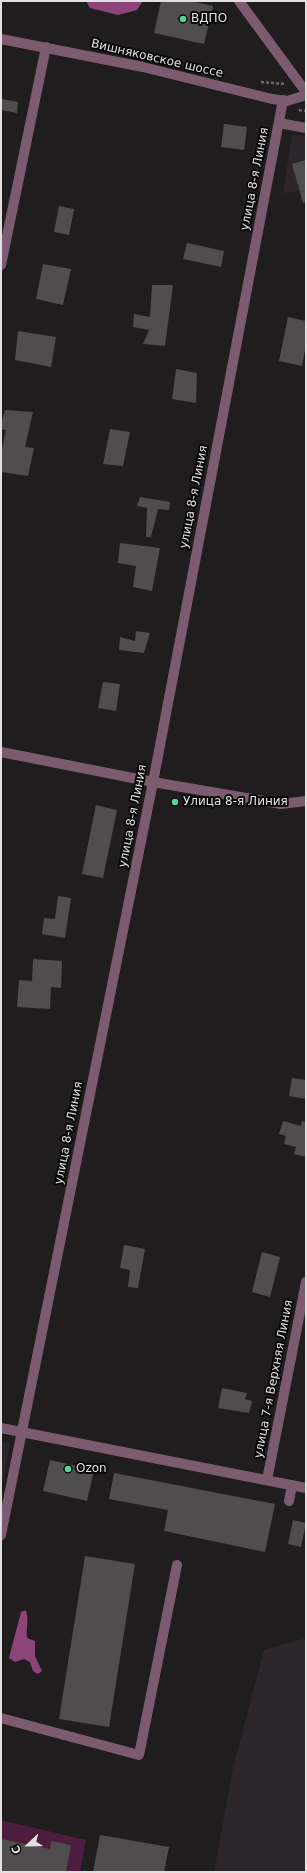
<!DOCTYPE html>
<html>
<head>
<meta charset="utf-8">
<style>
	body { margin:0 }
	#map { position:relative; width:307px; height:1873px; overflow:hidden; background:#201d1f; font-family:"DejaVu Sans",sans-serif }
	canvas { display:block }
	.frame { position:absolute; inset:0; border:2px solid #e1dfe0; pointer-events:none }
	.north { position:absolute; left:8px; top:1825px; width:40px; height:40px; -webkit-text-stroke:3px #090808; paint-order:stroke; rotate:248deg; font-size:11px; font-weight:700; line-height:16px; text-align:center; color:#e1dfe0 }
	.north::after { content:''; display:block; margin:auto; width:14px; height:18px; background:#e1dfe0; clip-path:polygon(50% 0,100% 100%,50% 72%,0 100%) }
</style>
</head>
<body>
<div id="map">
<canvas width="307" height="1873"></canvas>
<div class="frame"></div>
<div class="north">С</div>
</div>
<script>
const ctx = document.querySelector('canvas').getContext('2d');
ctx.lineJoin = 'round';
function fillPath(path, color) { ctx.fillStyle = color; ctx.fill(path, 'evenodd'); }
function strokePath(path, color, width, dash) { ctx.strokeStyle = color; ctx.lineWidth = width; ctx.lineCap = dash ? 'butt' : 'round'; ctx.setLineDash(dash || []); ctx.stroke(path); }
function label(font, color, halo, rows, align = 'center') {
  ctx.font = font + ' "DejaVu Sans",sans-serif'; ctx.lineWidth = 4; ctx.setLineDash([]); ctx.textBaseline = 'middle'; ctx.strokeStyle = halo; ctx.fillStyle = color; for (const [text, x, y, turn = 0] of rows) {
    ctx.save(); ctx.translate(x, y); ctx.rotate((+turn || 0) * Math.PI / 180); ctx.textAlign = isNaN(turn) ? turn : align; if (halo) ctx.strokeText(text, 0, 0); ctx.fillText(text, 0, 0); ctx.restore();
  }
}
fillPath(new Path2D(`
	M292,135L306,136V190L283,193Z
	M1,1442L10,1443L1,1491Z
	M306,1638V1872H214L233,1768L264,1650Z`), '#2d252a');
fillPath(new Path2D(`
	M1,1820L86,1840L80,1872H1Z`), '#4c1d3f');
fillPath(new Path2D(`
	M86,1H143L137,10L118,15L90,8Z
	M26,1610C29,1623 26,1626 27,1638L35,1641V1656L42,1671L38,1674L33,1671L30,1662L24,1659L15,1662L9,1658L21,1612Z`), '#8d4478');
fillPath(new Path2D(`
	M161,1H190L213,6L204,44L154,33Z
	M1,99L18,102L17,113L1,110Z
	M224,124L247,127L244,150L221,147Z
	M306,160V202L303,203L292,164Z
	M59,206L74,209L69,235L54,232Z
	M187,243L224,251L221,267L183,259Z
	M43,264L71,269L63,305L36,299Z
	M152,285H173L165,346L143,344L149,330L133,327L134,314L150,317Z
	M288,317L306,321V344L302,366L279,361Z
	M18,331L56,337L51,367L15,360Z
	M176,369L197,373L196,403L172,399Z
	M5,410L33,412L25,447L34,448L28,476L1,472V453L6,430L1,429V425Z
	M110,429L130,432L123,466L103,464Z
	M140,497L170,502L169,510L158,509L151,537H146L147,508L137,506Z
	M120,543L160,548L152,591L133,587L136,566L118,563Z
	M136,631L150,633L144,653L119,650L120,637L135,641Z
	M103,682L120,684L116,711L98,708Z
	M96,805L117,810L103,878L82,874Z
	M58,896L71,898L65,938L42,934L44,918L55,919Z
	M33,959L62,961L61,988L51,987L50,1009L17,1007L19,980L32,981Z
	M292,1078L306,1080V1099L289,1096Z
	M283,1121L301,1126L302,1121L306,1122V1157L294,1154L296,1147L284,1144L286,1136L279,1134Z
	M124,1245L145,1249L138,1288L128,1287L130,1270L120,1268Z
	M262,1252L280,1257L270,1297L252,1292Z
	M222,1388L247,1393L245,1399L252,1401L249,1413L218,1408Z
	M50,1460L94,1470L87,1501L43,1491Z
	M114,1473L275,1504L265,1552L164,1531L168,1510L109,1499Z
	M293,1520L306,1523L301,1547L288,1544Z
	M85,1556L135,1564L109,1727L59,1719Z
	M100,1835L169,1847L164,1872H93Z
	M1,1839L50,1849L51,1841L71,1845L66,1872H1Z`), '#504d4f');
strokePath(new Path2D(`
	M261,82L286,84
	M299,110L306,111`), '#6b686a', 2.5, [3, 2]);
strokePath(new Path2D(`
	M239,1L306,92
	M1,39L143,67L272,99L287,101L306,95
	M279,123L306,128
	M1,265L46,47
	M1,752L153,782L281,804L306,801
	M1,1428L306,1488
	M267,1480L306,1282
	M289,1501L292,1485
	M1,1535L153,782L283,100
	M1,1718L139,1755L177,1565`), '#7c5b71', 10);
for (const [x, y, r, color] of [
	[183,19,4,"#54d396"],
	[175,802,4,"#54d396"],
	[68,1469,4,"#54d396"]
]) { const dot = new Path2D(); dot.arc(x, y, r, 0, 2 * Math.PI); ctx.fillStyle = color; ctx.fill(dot); strokePath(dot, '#090808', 1.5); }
label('12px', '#e1dfe0', '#090808', [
	["ВДПО",191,19],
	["Улица 8-я Линия",183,802],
	["Ozon",76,1469]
], 'left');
label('12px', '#e1dfe0', '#090808', [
	["Вишняковское шоссе",157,59,13],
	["улица 8-я Линия",255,179,-79],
	["улица 8-я Линия",194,497,-79],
	["улица 8-я Линия",133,816,-79],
	["улица 8-я Линия",69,1133,-79],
	["улица 7-я Верхняя Линия",274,1379,-79]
]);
</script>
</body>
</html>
